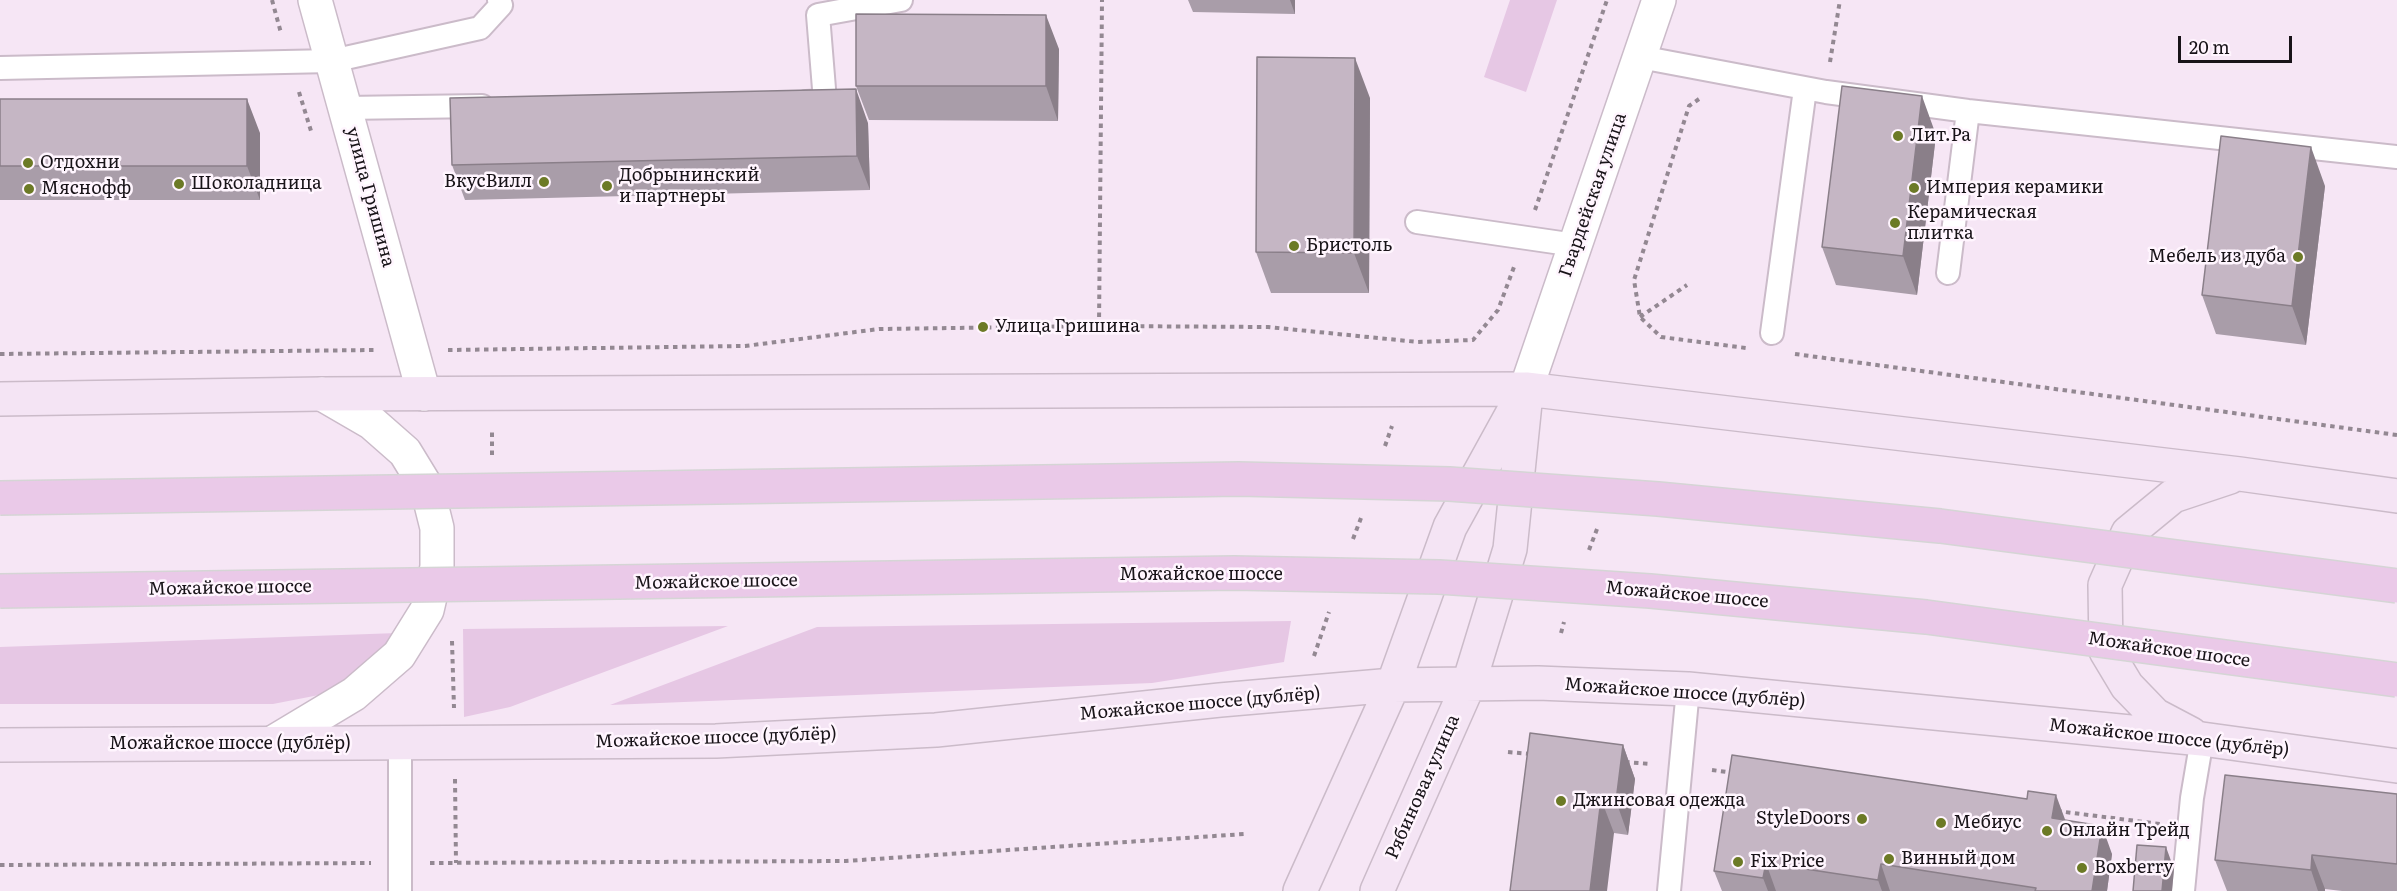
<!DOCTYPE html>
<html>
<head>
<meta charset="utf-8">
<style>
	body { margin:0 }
	#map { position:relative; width:2397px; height:891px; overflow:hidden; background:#f6e6f5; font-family:Literata,serif }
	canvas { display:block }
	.scale { position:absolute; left:2178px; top:36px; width:114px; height:27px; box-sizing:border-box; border:3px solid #181318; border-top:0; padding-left:8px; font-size:18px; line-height:21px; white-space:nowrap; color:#181318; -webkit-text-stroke:4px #fff5fe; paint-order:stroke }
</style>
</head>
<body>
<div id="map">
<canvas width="2397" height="891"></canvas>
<div class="scale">20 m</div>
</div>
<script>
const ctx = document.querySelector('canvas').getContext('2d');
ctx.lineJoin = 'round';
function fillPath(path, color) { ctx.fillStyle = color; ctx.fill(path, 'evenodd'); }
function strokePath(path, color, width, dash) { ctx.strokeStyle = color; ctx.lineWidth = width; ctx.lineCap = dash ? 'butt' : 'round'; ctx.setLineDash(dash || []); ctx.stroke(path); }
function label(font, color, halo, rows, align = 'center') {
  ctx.font = font + ' Literata,serif'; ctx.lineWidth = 5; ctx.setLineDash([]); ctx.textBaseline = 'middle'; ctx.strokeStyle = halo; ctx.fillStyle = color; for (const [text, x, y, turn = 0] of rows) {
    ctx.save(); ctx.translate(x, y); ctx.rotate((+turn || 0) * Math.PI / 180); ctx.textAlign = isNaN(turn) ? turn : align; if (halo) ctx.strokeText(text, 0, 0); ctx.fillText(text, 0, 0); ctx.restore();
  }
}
fillPath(new Path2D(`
	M1510,0H1557L1526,92L1484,77Z
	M1291,621L1284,662L1152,683L610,705L817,627Z
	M728,626L510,707L464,717L463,629Z
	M398,633L359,672L319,695L273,704H0V647Z`), '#e6c7e4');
const service = new Path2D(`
	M1640,57L1826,92L1968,111L2397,157
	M0,68L332,61L480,28L501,5L499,0
	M806,102L825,101L818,15L901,0
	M345,108L482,106
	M1417,222L1575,245
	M1948,273L1968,111
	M1772,333L1805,89
	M400,891V743
	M1669,891L1688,689
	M2183,891L2192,798L2202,739`);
const minor = new Path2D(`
	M315,0L424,394
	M274,742L354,694L399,655L427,610L437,567V528L427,488L405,452L372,423L322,394`);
const tertiary = new Path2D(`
	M1526,389L1659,0`);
const secondary = new Path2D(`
	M0,399L322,394L1526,389L2240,474L2397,496
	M2191,734L2155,715L2127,686L2106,651L2105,585L2128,533L2173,496L2230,477
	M0,745L716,741L936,730L1220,700L1393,685L1538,683L1688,689L2202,739L2397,766
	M1300,891L1393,685L1450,527L1526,389
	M1377,891L1469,683L1510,549L1525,403`);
strokePath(service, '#cbbbc9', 26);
strokePath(minor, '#cbbbc9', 36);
strokePath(tertiary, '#cbbbc9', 36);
strokePath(secondary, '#cbbbc9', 36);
strokePath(new Path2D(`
	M272,0L281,33
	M1830,62L1840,0
	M299,92L311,131
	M1699,99L1689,106L1634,280L1640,317L1661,337L1746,348
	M1535,210L1607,0
	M1640,317L1687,285
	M1099,326L1102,0
	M448,350L745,346L879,329L1099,326L1268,327L1418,342L1473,340L1498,310L1514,267
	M0,354L374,350
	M1795,354L2397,435
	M1385,446L1392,426
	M492,455V430
	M1353,539L1361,518
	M1589,550L1597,529
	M1561,633L1564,622
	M452,641L454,708
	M1314,656L1329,612
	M1508,752L1531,754
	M1625,762L1651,764
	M1712,770L1734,773
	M455,779L456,863
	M2057,811L2160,824
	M430,863L846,861L1244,834
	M0,865L371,863`), '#938892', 4, [4.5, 4.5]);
strokePath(service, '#fff', 22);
strokePath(minor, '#fff', 33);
strokePath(tertiary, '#fff', 33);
strokePath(secondary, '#f4e4f4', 33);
const primaryBridge = new Path2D(`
	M0,498L1239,479L1449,484L1658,499L1940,526L2397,586
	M0,591L1234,573L1439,577L1650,591L1926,617L2397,680`);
strokePath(primaryBridge, '#d5d5d5', 36, []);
strokePath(primaryBridge, '#eac9e8', 33);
fillPath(new Path2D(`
	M1188,0H1295V14L1193,12Z
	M1059,49L1058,121L869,120L856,86Z
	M1370,98L1369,293H1271L1256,252Z
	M0,99L260,133V200H0Z
	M868,123L870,190L465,200L452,165Z
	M1936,135L1917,295L1836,285L1822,247Z
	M2325,186L2306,345L2216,334L2202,295Z
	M1623,745L1635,779L1628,835L1614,833L1510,891Z
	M2397,794V891H2342L2325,889V891H2227L2215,860Z
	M2065,820L2112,854L2107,891H1722L1714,871Z`), '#a99da9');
fillPath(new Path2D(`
	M1290,0H1295V14Z
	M1046,15L1059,49L1058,121L1046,86Z
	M1355,58L1370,98L1369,293L1354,253Z
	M856,89L868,123L870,190L857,156Z
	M1922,96L1936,135L1917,295L1903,256Z
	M247,99L260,133V200L247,166Z
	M2311,147L2325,186L2306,345L2292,306Z
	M1623,745L1635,779L1628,835L1616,801Z
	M2056,795L2066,822L2052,818Z
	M1601,799L1614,833L1607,891H1590Z
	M2102,826L2112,854L2107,891H2092Z
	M2166,847L2174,869L2172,891H2162Z
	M2312,855L2325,889V891H2318L2311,870Z
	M1766,863L1776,891H1768L1763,878Z
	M1881,864L1890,891H1882L1878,880Z`), '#8a7f89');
const building = new Path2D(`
	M856,14L1046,15V86H856Z
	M1257,57L1355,58L1354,253L1256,252Z
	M1842,86L1922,96L1903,256L1822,247Z
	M856,89L857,156L452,165L450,98Z
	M0,99H247V166H0Z
	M2221,136L2311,147L2292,306L2202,295Z
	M1530,733L1623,745L1616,801L1601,799L1590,891H1510Z
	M1732,755L2027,799L2028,791L2056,795L2052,818L2102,826L2092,891H2035L2036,888L1881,864L1878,880L1766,863L1763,878L1714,871Z
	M2225,775L2397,794V864L2312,855L2311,870L2215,860Z
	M2137,845L2166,847L2162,891H2133Z`);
fillPath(building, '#c5b6c4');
strokePath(building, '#8a7f89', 1.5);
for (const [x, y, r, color] of [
	[1898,136,6,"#6c7a26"],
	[28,163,6,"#6c7a26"],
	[544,182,6,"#6c7a26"],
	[179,184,6,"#6c7a26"],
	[607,186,6,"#6c7a26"],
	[1914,188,6,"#6c7a26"],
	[29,189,6,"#6c7a26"],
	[1895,223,6,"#6c7a26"],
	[1294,246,6,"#6c7a26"],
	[2298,257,6,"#6c7a26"],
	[983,327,6,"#6c7a26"],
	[1561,801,6,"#6c7a26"],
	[1862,819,6,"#6c7a26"],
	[1941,823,6,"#6c7a26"],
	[2047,831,6,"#6c7a26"],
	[1889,859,6,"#6c7a26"],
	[1738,862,6,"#6c7a26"],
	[2082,868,6,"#6c7a26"]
]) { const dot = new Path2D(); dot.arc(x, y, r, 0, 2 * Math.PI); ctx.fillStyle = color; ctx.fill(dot); strokePath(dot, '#fff5fe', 2); }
label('18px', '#181318', '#fff5fe', [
	["Лит.Ра",1910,136],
	["Отдохни",40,163],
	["Добрынинский",619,176],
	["и партнеры",619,197],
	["ВкусВилл",532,182,"right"],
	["Шоколадница",191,184],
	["Империя керамики",1926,188],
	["Мяснофф",41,189],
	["Керамическая",1907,213],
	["плитка",1907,234],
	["Бристоль",1306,246],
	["Мебель из дуба",2286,257,"right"],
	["Улица Гришина",995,327],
	["Джинсовая одежда",1573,801],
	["StyleDoors",1850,819,"right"],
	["Мебиус",1953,823],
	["Онлайн Трейд",2059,831],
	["Винный дом",1901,859],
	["Fix Price",1750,862],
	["Boxberry",2094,868]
], 'left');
label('18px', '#181318', '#fff5fe', [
	["Гвардейская улица",1593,195,-71],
	["улица Гришина",370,197,75],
	["Можайское шоссе",1201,575],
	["Можайское шоссе",716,582,-1],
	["Можайское шоссе",230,588,-1],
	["Можайское шоссе",1687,595,5],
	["Можайское шоссе",2169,650,8],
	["Можайское шоссе (дублёр)",1685,693,4],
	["Можайское шоссе (дублёр)",1200,704,-5],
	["Можайское шоссе (дублёр)",716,738,-2],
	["Можайское шоссе (дублёр)",2169,738,6],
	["Можайское шоссе (дублёр)",230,744],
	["Рябиновая улица",1423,787,-66]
]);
</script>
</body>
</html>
